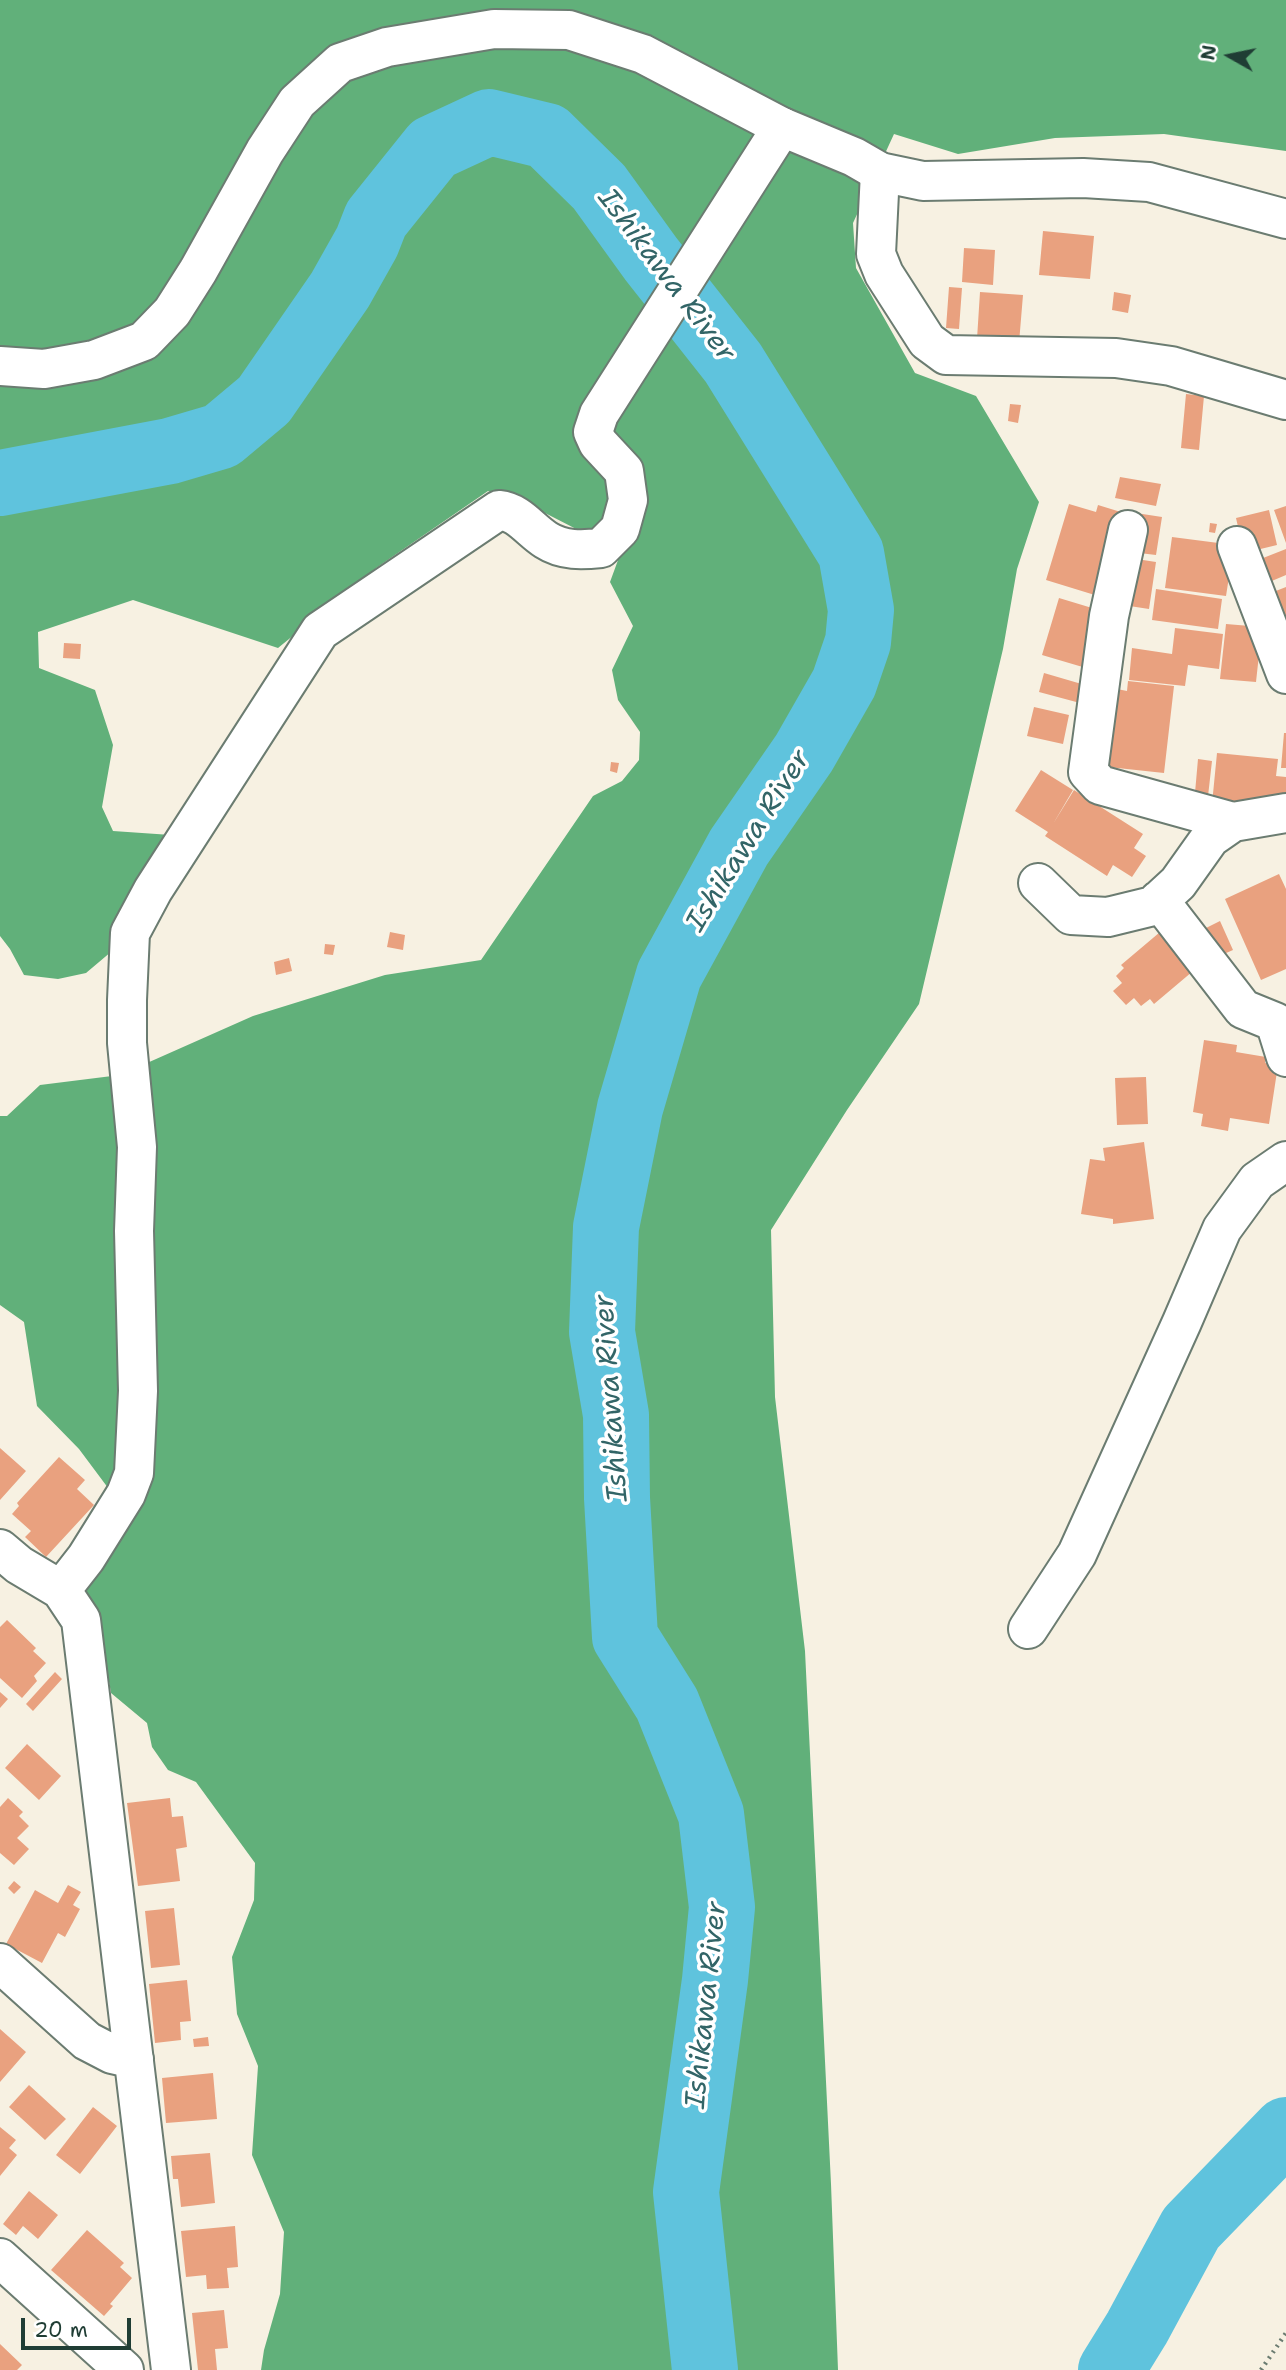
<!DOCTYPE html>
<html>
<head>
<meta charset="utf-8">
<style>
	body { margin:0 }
	#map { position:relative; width:1286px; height:2370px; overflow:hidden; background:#f7f1e2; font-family:"Shantell Sans",sans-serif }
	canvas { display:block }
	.north { position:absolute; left:1195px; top:21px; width:70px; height:70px; -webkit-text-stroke:5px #fff; paint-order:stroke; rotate:279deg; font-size:19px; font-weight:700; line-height:28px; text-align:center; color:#1f3d34 }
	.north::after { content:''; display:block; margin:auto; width:24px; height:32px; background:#1f3d34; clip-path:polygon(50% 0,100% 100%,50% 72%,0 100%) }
	.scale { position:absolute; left:21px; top:2318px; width:110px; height:32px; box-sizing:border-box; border:4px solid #1f3d34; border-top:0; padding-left:9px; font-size:21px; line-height:24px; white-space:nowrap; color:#1f3d34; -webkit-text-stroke:5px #fff; paint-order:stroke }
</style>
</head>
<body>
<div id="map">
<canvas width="1286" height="2370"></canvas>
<div class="north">N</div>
<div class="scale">20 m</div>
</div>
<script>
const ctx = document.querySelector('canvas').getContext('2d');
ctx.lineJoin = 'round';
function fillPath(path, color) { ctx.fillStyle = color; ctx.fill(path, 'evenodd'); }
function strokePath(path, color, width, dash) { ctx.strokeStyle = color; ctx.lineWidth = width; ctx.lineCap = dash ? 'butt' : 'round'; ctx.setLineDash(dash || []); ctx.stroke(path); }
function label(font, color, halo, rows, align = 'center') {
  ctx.font = font + ' "Shantell Sans",sans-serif'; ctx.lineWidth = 7; ctx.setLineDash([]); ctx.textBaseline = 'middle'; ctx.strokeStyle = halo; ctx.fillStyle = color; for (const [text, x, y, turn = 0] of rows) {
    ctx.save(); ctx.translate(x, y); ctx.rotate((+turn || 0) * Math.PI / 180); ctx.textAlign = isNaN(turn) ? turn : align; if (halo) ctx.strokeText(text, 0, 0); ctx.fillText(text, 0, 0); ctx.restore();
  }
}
fillPath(new Path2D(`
	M0,0H1286V151L1164,134L1055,138L958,154L894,134L853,223L856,268L915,373L976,396L1039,502L1017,569L1003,649L919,1004L847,1110L771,1230L775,1397L805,1651L831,2184L838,2370H261L264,2350L280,2294L284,2232L252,2155L258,2066L237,2014L232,1957L254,1900L255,1863L196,1782L168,1770L152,1747L147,1723L111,1693L96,1606L79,1587L126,1512L79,1449L37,1406L24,1322L0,1305V1116H7L40,1085L120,1075L253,1016L385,975L481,960L593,796L622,781L639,760L640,732L618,700L612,670L633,626L610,582L621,552L545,513L488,491L376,568L278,648L133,600L38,632L39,668L95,690L113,745L102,807L113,831L171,835L118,946L86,973L58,979L24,975L10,949L0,936Z`), '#61b07a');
strokePath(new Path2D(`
	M0,483L170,451L221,436L264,400L340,290L367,242L376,219L433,148L489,122L547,136L599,187L651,259L733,363L851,553L861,610L858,642L844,683L804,753L739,847L669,975L630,1108L606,1227L602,1332L616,1415L617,1498L625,1637L667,1704L711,1814L722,1907L715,1980L686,2192L705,2370
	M1111,2370L1137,2328L1191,2228L1286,2130`), '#5fc3dd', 66);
fillPath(new Path2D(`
	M1043,231L1094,236L1090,279L1039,275Z
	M964,248L995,250L993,285L962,282Z
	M949,287L962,288L959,329L946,328Z
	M980,292L1023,295L1019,343L977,339Z
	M1114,292L1131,295L1128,313L1112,310Z
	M1186,394L1204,396L1199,450L1181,448Z
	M1010,404L1021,405L1018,423L1008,421Z
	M1120,477L1161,484L1156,506L1115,498Z
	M1069,504L1096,512L1098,505L1124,513L1098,596L1046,580Z
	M1286,506V543L1274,510Z
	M1269,510L1277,545L1244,553L1236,518Z
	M1136,513L1162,517L1156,555L1131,552Z
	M1210,523L1217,524L1215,533L1209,532Z
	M1172,537L1234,545L1226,596L1165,588Z
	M1286,549V575L1267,583L1258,560Z
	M1130,558L1156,562L1149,609L1123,605Z
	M1286,587V652L1263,596Z
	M1156,589L1222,599L1218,629L1152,620Z
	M1059,598L1102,611L1086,668L1042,655Z
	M1226,624L1262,627L1256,682L1220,679Z
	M1175,628L1223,634L1219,669L1188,665L1185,686L1129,680L1132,648L1172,654Z
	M64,643L81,644L80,659L63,658Z
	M1044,673L1085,685L1080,703L1039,692Z
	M1128,681L1174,686L1164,773L1099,766L1117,689L1127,691Z
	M1034,707L1069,715L1063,744L1027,736Z
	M1284,733H1286V768H1281Z
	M1217,753L1278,759L1276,776L1286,777V802L1212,804Z
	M1198,759L1212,761L1207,805L1194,804Z
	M611,762L619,763L617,773L610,771Z
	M1041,770L1073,790L1053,824L1074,790L1143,834L1134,848L1146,856L1132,877L1113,865L1107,876L1045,836L1048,832L1015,811Z
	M1279,874L1286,889V969L1261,980L1225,899Z
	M1220,921L1233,950L1217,957L1204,929Z
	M1166,927L1199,966L1154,1004L1150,999L1141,1006L1134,998L1126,1005L1113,991L1122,983L1116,976L1124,968L1121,965Z
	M390,932L405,935L403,950L387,947Z
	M325,944L335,945L333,955L324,954Z
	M289,958L292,971L276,975L274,962Z
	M1204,1040L1237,1045L1236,1052L1266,1057L1265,1063L1278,1065L1269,1124L1230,1118L1228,1131L1201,1126L1203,1114L1193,1112Z
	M1146,1077L1148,1124L1117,1125L1115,1078Z
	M1144,1142L1154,1219L1113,1224V1219L1081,1214L1090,1159L1105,1161L1103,1148Z
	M0,1448L26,1471L0,1500Z
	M59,1457L85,1480L77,1489L94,1505L46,1557L25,1537L31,1531L12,1514L19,1506L17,1503Z
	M7,1620L36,1648L33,1651L46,1663L34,1676L37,1681L22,1698L0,1678V1627Z
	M55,1672L62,1679L33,1711L26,1704Z
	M0,1692L8,1699L0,1708Z
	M27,1744L61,1776L39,1800L5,1768Z
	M8,1798L23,1812L19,1816L29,1826L17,1838L29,1849L14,1865L0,1853V1807Z
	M170,1798L172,1817L183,1816L187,1847L176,1849L180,1881L138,1886L127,1803Z
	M14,1881L21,1887L14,1894L8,1888Z
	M68,1885L81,1892L73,1905L80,1909L65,1937L58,1933L42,1963L6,1944L35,1890L58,1903Z
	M174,1908L180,1965L151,1968L145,1911Z
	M187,1980L191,2021L180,2022L181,2040L155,2043L149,1984Z
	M0,2029L26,2052L0,2082Z
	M208,2037L209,2046L194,2047L193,2039Z
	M213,2073L217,2119L166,2123L162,2078Z
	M29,2085L66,2119L45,2140L9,2107Z
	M93,2107L117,2126L80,2174L56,2155Z
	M0,2127L16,2140L9,2148L17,2155L0,2176Z
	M210,2153L215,2203L181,2207L178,2179H173L171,2156Z
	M29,2191L58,2215L38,2239L23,2226L16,2235L3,2224Z
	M235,2226L238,2267L227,2268L229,2288L207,2289L206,2275L186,2277L181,2231Z
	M87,2230L124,2263L120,2267L132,2278L110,2304L113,2306L104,2316L51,2270Z
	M224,2310L228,2348L215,2349L217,2370H198L192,2313Z
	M0,2344L22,2365L17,2370H0Z`), '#e9a17f');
const minor = new Path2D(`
	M880,172L876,254L884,274L927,341L946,355L1116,358L1171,366L1286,400
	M1128,530L1109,616L1088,772L1100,785L1233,822
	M1237,546L1286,674
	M1038,883L1071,915L1108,917L1153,906L1178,883L1210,838L1233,822L1286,813
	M1159,900L1243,1009L1275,1022L1286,1057
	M0,1549L19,1565L61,1590L81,1620L171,2370
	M61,1590L86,1558L126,1494L134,1473L138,1391L134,1231L137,1147L127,1043V1000L130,933L153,890L320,631L499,510C519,512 530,530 546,540C563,551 582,550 601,548L620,529L628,500L624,471L598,443L593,432L599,414L782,127
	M1028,1629L1077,1554L1182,1322L1222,1229L1257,1181L1286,1161
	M0,1963L87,2041L112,2054L134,2059
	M0,2258L124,2370`);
const major = new Path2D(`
	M0,366L44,369L94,360L144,341L172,312L198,271L265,151L297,102L340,63L387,47L494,29L569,30L643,54L782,127L854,157L880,172L923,181L1083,178L1149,182L1286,219`);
strokePath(minor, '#6b7c71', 42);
strokePath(major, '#6b7c71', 42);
strokePath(new Path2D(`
	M1261,2370L1286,2333`), '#6b7c71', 4.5, [2, 5]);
strokePath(minor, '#fff', 38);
strokePath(major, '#fff', 38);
label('italic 28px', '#326567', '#fff', [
	["Ishikawa River",666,276,53],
	["Ishikawa River",749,841,-58],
	["Ishikawa River",612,1398,-94],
	["Ishikawa River",707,2005,-84]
]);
</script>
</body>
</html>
